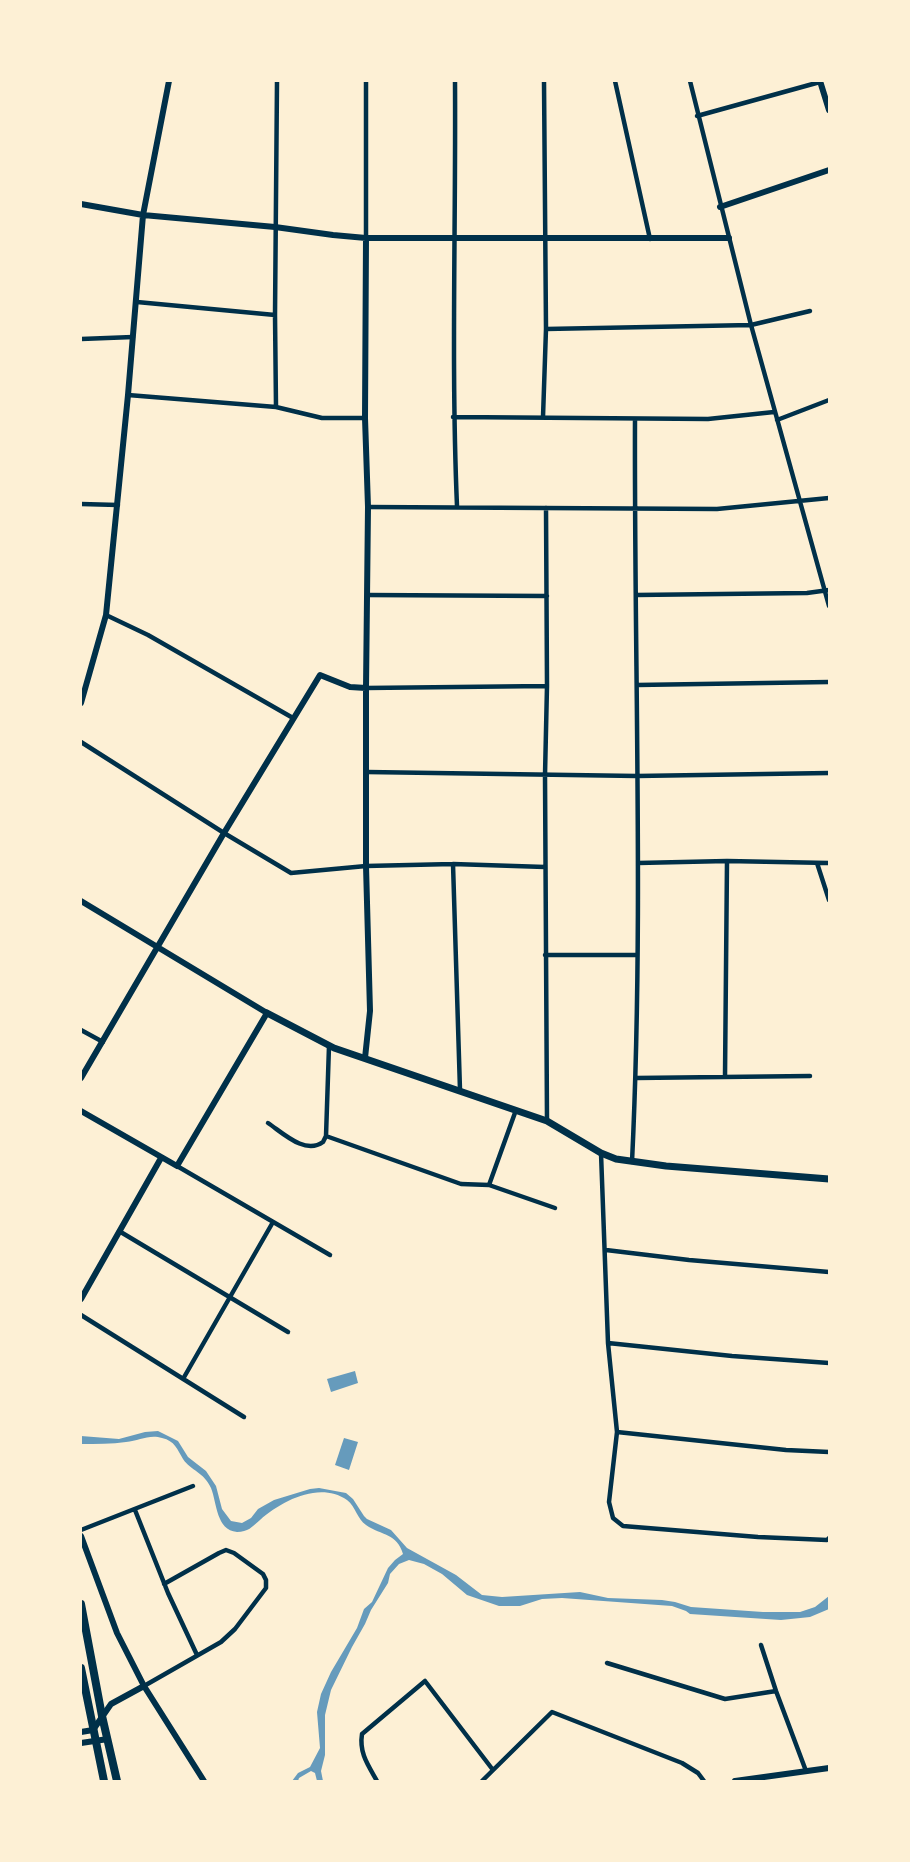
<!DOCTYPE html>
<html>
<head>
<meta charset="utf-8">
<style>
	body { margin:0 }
	#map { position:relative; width:910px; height:1862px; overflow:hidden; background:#fdf0d5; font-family:Lato,sans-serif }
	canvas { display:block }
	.frame { position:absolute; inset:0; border:82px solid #fdf0d5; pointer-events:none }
</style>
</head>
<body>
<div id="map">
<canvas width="910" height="1862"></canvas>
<div class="frame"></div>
</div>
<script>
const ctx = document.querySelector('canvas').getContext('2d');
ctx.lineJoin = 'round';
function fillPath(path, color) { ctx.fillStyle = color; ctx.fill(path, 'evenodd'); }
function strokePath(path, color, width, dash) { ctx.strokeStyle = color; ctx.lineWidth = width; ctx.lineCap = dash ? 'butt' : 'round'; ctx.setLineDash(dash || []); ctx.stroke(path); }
fillPath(new Path2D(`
	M355,1371L358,1383L331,1392L327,1379Z
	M158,1431L178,1441L188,1457L206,1471L216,1486L222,1509L231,1521L242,1523L251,1518L258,1509L274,1500L310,1489L319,1488L346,1493L353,1499L364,1516L367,1519L391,1530L407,1548L456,1575L482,1595L502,1597L580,1592L608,1598L662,1600L675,1602L691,1607L763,1612H800L815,1607L829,1596V1609L810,1617L781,1620L690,1614L686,1611L672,1606L562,1598L542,1599L520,1606H499L467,1595L442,1574L424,1564L409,1560L399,1564L390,1574L388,1583L371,1610L365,1624L352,1647L331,1690L325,1715V1755L321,1771L323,1781H317L315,1773L311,1771L299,1778L298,1781H292L298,1773L310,1767L320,1748L317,1712L321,1694L331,1672L357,1628L364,1609L372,1602L388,1568L395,1560L403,1554C397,1533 382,1536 366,1525C357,1519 356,1507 347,1500C319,1481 282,1501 260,1520C252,1527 248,1532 237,1532C216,1530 217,1503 211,1488C204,1472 191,1471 183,1459C177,1449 175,1441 162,1438C149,1434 139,1441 126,1442C112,1444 96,1444 81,1444V1436L119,1439L145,1432Z
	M344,1438L358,1442L349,1470L335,1465Z`), '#669bbc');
strokePath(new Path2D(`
	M455,81C456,223 451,365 457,506
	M615,81L650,239
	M690,81L751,325L829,606
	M697,116L820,82
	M366,238V81
	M137,302L275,315
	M546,329L751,325L810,311
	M81,339L133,337
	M128,395L276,407L322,418H365
	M276,407L275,315L277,81
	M453,417L708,419L774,412
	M543,417L546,329L544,81
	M777,420L829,400
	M81,504L118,505
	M368,507L717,509L829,498
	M546,508L547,686L545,775L547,1121
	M367,595L547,596
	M636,595L807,593L829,590
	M106,615L148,635L293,718
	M637,685L829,682
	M366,688L547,686
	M81,742L224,833L291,873L366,866L453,864L545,867
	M367,772L637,776L829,773
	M638,863L727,861L829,863
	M817,863L829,900
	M453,864L460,1090
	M545,955H637
	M81,1030L103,1042
	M725,1076L727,861
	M636,1078L810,1076
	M268,1123C283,1133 305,1155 323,1142L326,1136L329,1046
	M326,1136L461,1184L489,1185L555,1208
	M601,1153L608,1343L617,1432L609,1502L613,1518L623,1526L758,1537L827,1540L829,1538
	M632,1162C644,914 634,666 635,419
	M177,1166L330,1255
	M489,1185L516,1110
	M119,1231L288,1332
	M606,1250L689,1260L829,1272
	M81,1315L244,1417
	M608,1343L732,1356L829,1363
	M183,1379L273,1222
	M617,1432L786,1450L829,1452
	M135,1510L168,1593L197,1655
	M81,1530L193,1486
	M761,1645L776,1691L806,1771
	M607,1663L725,1699L776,1691
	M144,1686L221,1642L235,1629L266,1588V1580L263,1574L234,1553L226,1550L219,1553L164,1584
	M377,1781C368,1765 359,1753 362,1734L425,1681L493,1770
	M482,1781L552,1712L682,1763L698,1773L704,1781`), '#003049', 4.5);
strokePath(new Path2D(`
	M820,81L829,110
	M81,204L143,215L275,227L333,235L366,238H729
	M720,207L829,170
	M81,703L106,615L128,395L143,215L169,81
	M81,901L267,1013L177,1166L81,1111
	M365,1058L370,1011L366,866V688L368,507L365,418L366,238
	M81,1078L224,833L320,675L350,687L366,688
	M81,1299L161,1158
	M81,1536L117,1633L144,1686L204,1781
	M81,1732L93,1730L111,1704L144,1686
	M81,1743L108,1739
	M735,1781L829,1768`), '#003049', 6);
strokePath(new Path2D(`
	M267,1013L334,1048L547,1121L601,1153L616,1159L666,1166L829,1179`), '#003049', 7);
strokePath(new Path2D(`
	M81,1604L102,1716L117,1781
	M81,1668L104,1781`), '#003049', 8);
</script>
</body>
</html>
